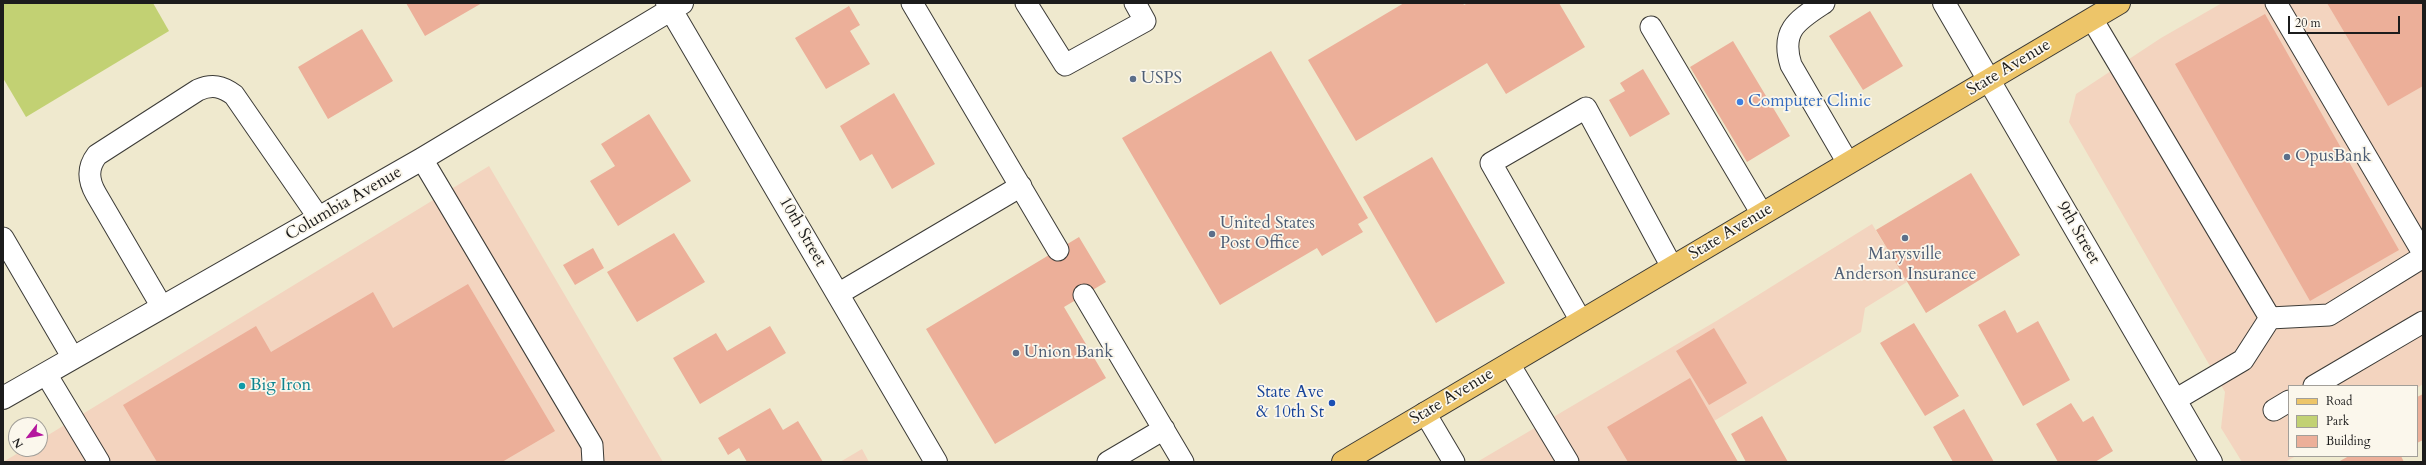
<!DOCTYPE html>
<html>
<head>
<meta charset="utf-8">
<style>
	body { margin:0 }
	#map { position:relative; width:2426px; height:465px; overflow:hidden; background:#efe9ce; font-family:Cardo,serif }
	canvas { display:block }
	.frame { position:absolute; inset:0; border:4px solid #1c1c1c; pointer-events:none }
	.legend { position:absolute; left:2288px; top:385px; width:130px; height:72px; box-sizing:border-box; background:#fbf7ec; border:1px solid #a29f99; margin:0; padding:5px 7px; list-style:none; font-size:12px; color:#1c1c1c }
	.legend li { display:flex; align-items:center; gap:8px; height:20px }
	.legend b { width:20px; border:1px solid #a29f99 }
	.north { position:absolute; left:8px; top:417px; width:40px; height:40px; box-sizing:border-box; background:#fbf7ec; border:1px solid #a29f99; border-radius:50%; rotate:239deg; font-size:11px; font-weight:700; line-height:16px; text-align:center; color:#1c1c1c }
	.north::after { content:''; display:block; margin:auto; width:14px; height:18px; background:#b5179e; clip-path:polygon(50% 0,100% 100%,50% 72%,0 100%) }
	.scale { position:absolute; left:2288px; top:16px; width:112px; height:18px; box-sizing:border-box; border:2px solid #1c1c1c; border-top:0; padding-left:5px; font-size:12px; line-height:14px; white-space:nowrap; color:#1c1c1c; -webkit-text-stroke:3px #fbf7ec; paint-order:stroke }
</style>
</head>
<body>
<div id="map">
<canvas width="2426" height="465"></canvas>
<div class="frame"></div>
<ul class="legend">
<li><b style="height:5px;background:#edc569"></b>Road</li>
<li><b style="height:11px;background:#c2d173"></b>Park</li>
<li><b style="height:11px;background:#ecaf99"></b>Building</li>
</ul>
<div class="north">N</div>
<div class="scale">20 m</div>
</div>
<script>
const ctx = document.querySelector('canvas').getContext('2d');
ctx.lineJoin = 'round';
function fillPath(path, color) { ctx.fillStyle = color; ctx.fill(path, 'evenodd'); }
function strokePath(path, color, width, dash) { ctx.strokeStyle = color; ctx.lineWidth = width; ctx.lineCap = dash ? 'butt' : 'round'; ctx.setLineDash(dash || []); ctx.stroke(path); }
function label(font, color, halo, rows, align = 'center') {
  ctx.font = font + ' Cardo,serif'; ctx.lineWidth = 3.5; ctx.setLineDash([]); ctx.textBaseline = 'middle'; ctx.strokeStyle = halo; ctx.fillStyle = color; for (const [text, x, y, turn = 0] of rows) {
    ctx.save(); ctx.translate(x, y); ctx.rotate((+turn || 0) * Math.PI / 180); ctx.textAlign = isNaN(turn) ? turn : align; if (halo) ctx.strokeText(text, 0, 0); ctx.fillText(text, 0, 0); ctx.restore();
  }
}
fillPath(new Path2D(`
	M2222,3H2423V384L2417,388V386H2289V456H2296L2285,462H2242L2221,428L2225,392L2069,122L2076,94L2161,38Z
	M489,166L663,462H3L25,449H40V440Z
	M1872,224L1907,282L1865,308L1861,332L1714,421L1738,462H1477L1718,320Z
	M862,449L869,462H840Z`), '#f3d4bf');
fillPath(new Path2D(`
	M3,3H153L169,31L26,117L3,78Z`), '#c2d173');
fillPath(new Path2D(`
	M406,3H482L425,36Z
	M1404,3H1463L1464,5L1468,3H1559L1585,47L1506,94L1487,63L1356,141L1308,60Z
	M2327,3H2423V86L2388,106Z
	M849,6L860,25L850,31L870,64L826,89L795,38Z
	M1870,11L1903,66L1863,90L1829,36Z
	M2265,14L2399,250L2310,301L2175,64Z
	M362,29L393,81L328,119L298,67Z
	M1733,41L1790,136L1747,162L1690,67Z
	M1271,51L1368,218L1358,224L1363,232L1322,256L1317,248L1220,305L1122,138Z
	M1643,69L1670,114L1630,137L1609,100L1625,91L1620,83Z
	M894,93L935,164L892,189L872,154L860,161L840,126Z
	M649,114L691,181L618,226L590,181L615,166L601,144Z
	M1432,157L1505,283L1436,323L1363,197Z
	M1971,173L2020,255L1926,313L1876,230Z
	M674,233L705,282L637,322L607,272Z
	M1079,237L1106,282L1064,307L1106,378L995,444L926,329Z
	M593,248L604,268L575,285L563,265Z
	M468,284L555,431L502,462H157L123,405L256,326L271,352L373,292L393,328Z
	M2005,310L2017,333L2038,321L2070,380L2023,406L1978,325Z
	M1914,323L1959,396L1925,416L1880,343Z
	M770,326L786,353L700,404L673,358L716,333L727,351Z
	M1714,328L1747,383L1709,405L1676,351Z
	M1690,378L1738,462H1628L1607,427Z
	M2423,394V440L2417,443V397Z
	M2071,403L2083,422L2093,416L2113,451L2095,462H2058L2036,424Z
	M770,408L783,430L798,421L823,462H747L739,448L728,455L718,438Z
	M1964,409L1994,462H1953L1933,427Z
	M1762,416L1788,462H1746L1731,434Z
	M2349,456H2401L2404,462H2338Z`), '#ecaf99');
const lane = new Path2D(`
	M912,3L1058,250
	M1026,3L1065,65L1145,21L1135,3
	M1824,3C1798,20 1780,30 1791,65L1848,163
	M2276,3L2423,253
	M2092,19L2270,318L2243,360L2175,400
	M1651,27L1762,214
	M422,159L592,445L593,462
	M3,238L73,358
	M838,294L1021,186
	M1084,295L1183,462
	M162,307L96,194C88,180 87,168 97,155L198,90C212,84 222,86 234,95L319,218
	M2270,318L2329,315L2423,257
	M1581,321L1491,163L1586,108L1672,267
	M1509,364L1568,462
	M46,374L99,462
	M2314,386L2423,322
	M2274,410L2289,401
	M1425,413L1454,462
	M1108,462L1164,429`);
const street = new Path2D(`
	M667,3L936,462
	M1944,3L2211,462
	M3,398L422,159L682,3`);
const primary = new Path2D(`
	M1343,462L2119,3`);
strokePath(lane, '#3c3b37', 23);
strokePath(street, '#3c3b37', 24);
strokePath(primary, '#3c3b37', 24);
strokePath(lane, '#fff', 21);
strokePath(street, '#fff', 22);
strokePath(primary, '#edc569', 22);
for (const [x, y, r, color] of [
	[1133,79,4,"#5c6f8a"],
	[1740,102,4,"#3f7fe0"],
	[2287,157,4,"#5c6f8a"],
	[1212,234,4,"#5c6f8a"],
	[1905,238,4,"#5c6f8a"],
	[1016,353,4,"#5c6f8a"],
	[242,386,4,"#0f9aa8"],
	[1332,403,4,"#1a4fb4"]
]) { const dot = new Path2D(); dot.arc(x, y, r, 0, 2 * Math.PI); ctx.fillStyle = color; ctx.fill(dot); strokePath(dot, '#fbf7ec', 1.5); }
label('17px', '#1c1c1c', '#fbf7ec', [
	["State Avenue",2009,68,-31],
	["Columbia Avenue",344,204,-30],
	["10th Street",802,232,60],
	["State Avenue",1731,232,-31],
	["9th Street",2078,233,60],
	["State Avenue",1452,397,-31]
]);
label('17px', '#4e5e75', '#fbf7ec', [
	["USPS",1141,79],
	["OpusBank",2295,157],
	["United States",1220,224],
	["Post Office",1220,244],
	["Marysville",1905,255,"center"],
	["Anderson Insurance",1905,275,"center"],
	["Union Bank",1024,353]
], 'left');
label('17px', '#366cbe', '#fbf7ec', [
	["Computer Clinic",1748,102]
], 'left');
label('17px', '#0d838f', '#fbf7ec', [
	["Big Iron",250,386]
], 'left');
label('17px', '#164399', '#fbf7ec', [
	["State Ave",1324,393],
	["& 10th St",1324,413]
], 'right');
</script>
</body>
</html>
